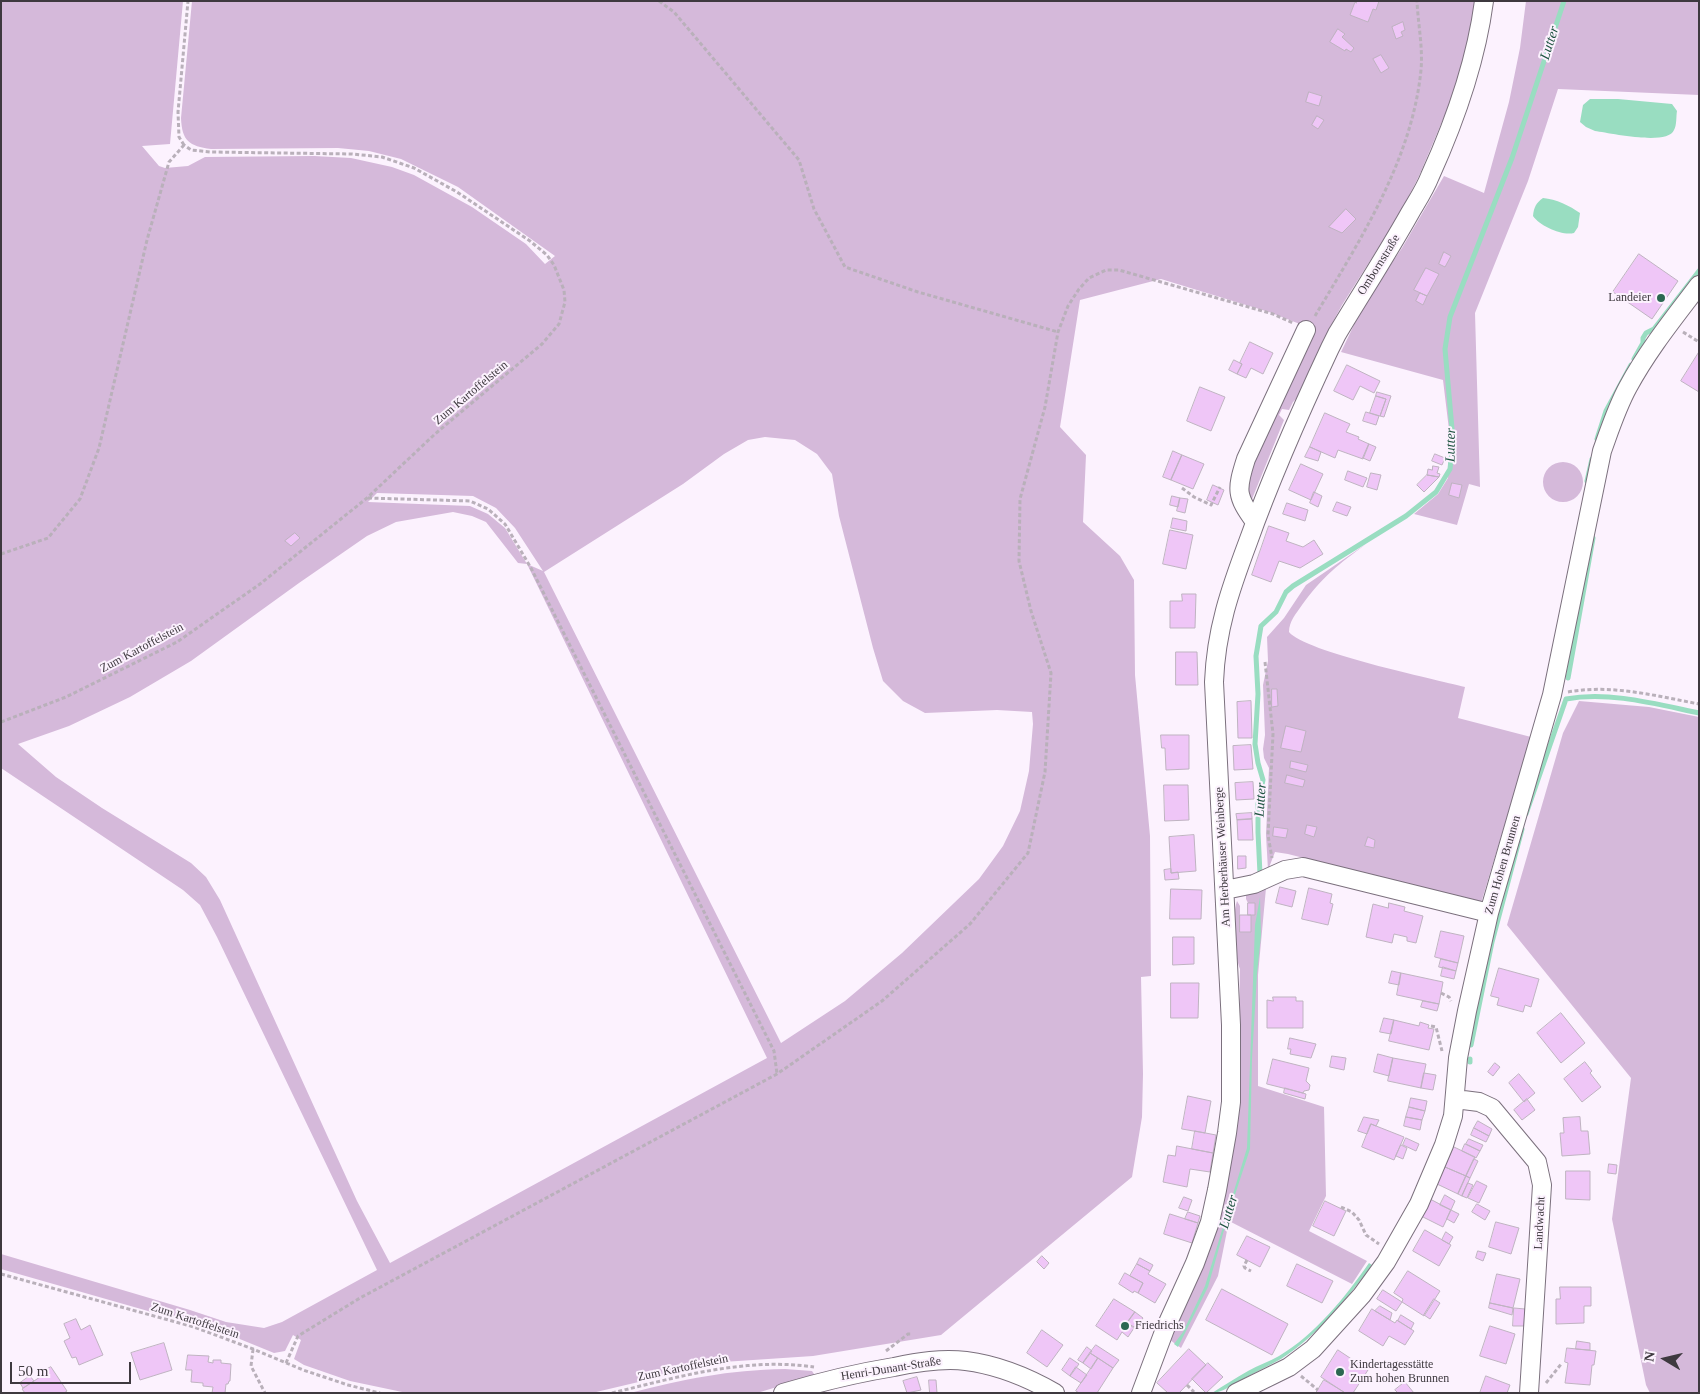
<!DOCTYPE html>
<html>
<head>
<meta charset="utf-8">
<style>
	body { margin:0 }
	#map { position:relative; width:1700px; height:1394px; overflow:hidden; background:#fcf2fe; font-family:Georgia,serif }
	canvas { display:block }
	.frame { position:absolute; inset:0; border:2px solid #3e393f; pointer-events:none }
	.north { position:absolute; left:1640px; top:1334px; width:50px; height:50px; -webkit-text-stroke:4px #fcf2fe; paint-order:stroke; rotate:279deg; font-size:14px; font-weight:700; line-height:20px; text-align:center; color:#3e393f }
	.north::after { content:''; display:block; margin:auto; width:18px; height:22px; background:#3e393f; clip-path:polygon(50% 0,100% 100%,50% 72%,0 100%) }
	.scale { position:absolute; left:10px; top:1362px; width:121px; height:22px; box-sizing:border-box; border:2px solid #3e393f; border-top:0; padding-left:6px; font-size:15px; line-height:18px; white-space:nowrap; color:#3e393f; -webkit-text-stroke:4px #fcf2fe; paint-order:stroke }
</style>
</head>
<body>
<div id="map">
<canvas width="1700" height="1394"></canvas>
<div class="frame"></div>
<div class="north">N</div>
<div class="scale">50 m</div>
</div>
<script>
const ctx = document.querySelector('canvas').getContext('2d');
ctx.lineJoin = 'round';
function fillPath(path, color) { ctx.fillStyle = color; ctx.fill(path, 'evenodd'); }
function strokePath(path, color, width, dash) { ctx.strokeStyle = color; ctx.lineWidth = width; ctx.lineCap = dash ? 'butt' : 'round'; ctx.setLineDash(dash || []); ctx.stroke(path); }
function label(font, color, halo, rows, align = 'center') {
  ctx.font = font + ' Georgia,serif'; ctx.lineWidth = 4; ctx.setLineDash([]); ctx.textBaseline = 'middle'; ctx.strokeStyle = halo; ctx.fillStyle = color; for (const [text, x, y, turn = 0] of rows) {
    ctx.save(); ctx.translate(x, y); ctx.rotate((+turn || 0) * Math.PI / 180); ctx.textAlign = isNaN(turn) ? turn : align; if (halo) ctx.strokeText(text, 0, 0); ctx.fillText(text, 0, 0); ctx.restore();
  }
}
fillPath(new Path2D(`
	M1,1H183L170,144L142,146L159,166L165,168L188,166L205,157L314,156L351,158L392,167L414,175L472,207L526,244L545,264L555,256L458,187L401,159L369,151L338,148L211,149C189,146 182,141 181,118L192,1H1476L1467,55L1452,98L1419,176L1401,212L1342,305L1322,342L1326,344L1302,393L1293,402L1289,410L1282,409L1279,415L1284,420L1250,504L1244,486L1305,326L1269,312L1161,279L1080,300L1060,427L1086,455L1083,522L1120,556L1134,580L1135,675L1150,836L1151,976L1141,977L1143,1074L1142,1117L1132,1177L941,1335L813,1356L723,1362L592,1393H407L350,1381L304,1365L294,1359L301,1340L293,1335L285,1351L274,1353L225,1333L1,1269V1254L190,1310L226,1322L264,1328L282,1322L377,1270L217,937L200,905L183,890L1,768ZM765,437L795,440L817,454L832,474L839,516L873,648L883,681L903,701L925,713L997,710L1032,712L1033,724L1029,771L1020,811L1003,846L979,879L902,953L845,1001L781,1043L544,572L683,484L724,454L748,440ZM377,493L473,496L496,508L515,528L543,571L527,564L505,528L488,514L470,506L368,502ZM453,512L472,516L486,522L518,563L527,564L767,1058L390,1263L357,1201L220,900L206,877L191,863L102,808L56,777L18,744L69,726L130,697L191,661L299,583L367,536L396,522Z
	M1526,1H1699V95L1558,89L1528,181L1475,313L1480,487L1469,484L1457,525L1414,514L1438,494L1448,478L1450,438L1443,380L1341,352L1364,304L1402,248L1444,176L1484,193L1509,102L1520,48Z
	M1543 482a20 20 0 1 1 40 0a20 20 0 1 1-40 0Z
	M1366,544C1339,564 1322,577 1302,605C1296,614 1289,621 1289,632C1305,652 1434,679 1465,687L1458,718L1531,737L1481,903L1288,854L1275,852L1268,870L1266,835L1269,768L1264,758L1263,749L1265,735L1263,685L1268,661L1267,637L1284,618L1306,585Z
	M1579,701L1649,707L1699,717V1393H1650L1646,1385L1612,1219L1631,1078L1507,925L1563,733Z
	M1266,888L1258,975V1086L1324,1107L1326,1196L1309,1231L1367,1261L1352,1284L1229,1221L1218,1276L1181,1348L1170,1340L1198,1277L1239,1023L1240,969C1234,952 1231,919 1237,901L1240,906V932H1251V915H1255V904L1248,903L1246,899V894Z
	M785,1369L812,1371L814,1374L813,1376L757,1393H630C684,1379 728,1370 785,1369Z`), '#d5b9da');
fillPath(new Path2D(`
	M1590,99H1618L1672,104L1677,111C1676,116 1677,125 1674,130C1668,146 1610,133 1595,131L1586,127L1580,122L1583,105Z
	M1543,198C1556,199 1570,206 1580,213L1578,227L1574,233C1562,236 1540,226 1533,216C1534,207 1536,203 1543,198Z
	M1260,897L1261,935L1257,974L1252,1059L1250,1149L1228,1216L1208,1287L1178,1347L1174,1344L1183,1332L1205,1286L1247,1148L1255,925Z
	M1369,1263L1372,1265C1347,1299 1317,1336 1281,1359C1269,1366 1255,1372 1243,1379C1233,1384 1222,1393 1212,1393C1224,1385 1236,1378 1248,1371C1258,1365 1269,1362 1279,1356C1315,1335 1346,1296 1369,1263Z`), '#99ddc1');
strokePath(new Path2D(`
	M1634,359L1643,343V338L1646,333L1654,329L1699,271
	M1597,439L1606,411L1631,365
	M1587,481L1592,459
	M1568,678L1593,538
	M1526,814L1566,699C1609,691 1656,704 1699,713
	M1260,874L1258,832V804L1263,780L1258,763L1255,744L1258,694L1256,656L1261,626L1276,612L1286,592L1293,586L1406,516L1436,492L1450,469L1453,440L1445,349L1450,317L1512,158L1564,1
	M1471,1045L1492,942L1522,829
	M1470,1062V1059`), '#99ddc1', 5);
const building = new Path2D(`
	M1357,1H1379L1376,10L1373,9L1368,22L1350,15L1355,2L1356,3Z
	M1403,22L1405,30L1401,32L1403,36L1396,39L1392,27Z
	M1338,29L1345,34L1342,37L1354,48L1351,52L1346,49L1345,51L1330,42Z
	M1381,55L1389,68L1381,73L1373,59Z
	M1309,92L1322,96L1319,106L1306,102Z
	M1317,116L1324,120L1318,129L1312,125Z
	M1346,209L1356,219L1342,233L1329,227Z
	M1444,252L1451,256L1445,267L1439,264Z
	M1639,254L1678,281L1652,319L1613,292Z
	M1426,268L1439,274L1427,296L1414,290Z
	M1420,293L1427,296L1423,305L1416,301Z
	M1250,342L1273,353L1263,374L1251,368L1246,378L1237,374L1242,364L1240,363Z
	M1699,352V392L1681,381Z
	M1234,360L1242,364L1237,374L1229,370Z
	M1347,365L1380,381L1374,393L1360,386L1353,400L1334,391Z
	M1200,387L1225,397L1211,431L1187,421Z
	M1377,392L1391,396L1384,417L1380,416L1386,399L1376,396Z
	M1376,396L1386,399L1380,416L1370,413Z
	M1366,412L1379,416L1376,425L1363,421Z
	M1325,413L1350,424L1346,432L1359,437L1358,439L1369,444L1363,459L1338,450L1335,458L1310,447Z
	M1369,444L1376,447L1370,461L1363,458Z
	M1310,447L1321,452L1318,461L1305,457Z
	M1173,451L1182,455L1171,480L1163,477Z
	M1435,454L1445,458L1442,465L1432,461Z
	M1182,455L1204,464L1193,489L1171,480Z
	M1301,464L1323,474L1311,500L1289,490Z
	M1433,466L1439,467L1437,473L1440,474L1439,477L1427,475L1428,469L1432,470Z
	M1348,471L1367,478L1363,487L1345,480Z
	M1371,473L1381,475L1377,490L1367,487Z
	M1427,475L1439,477L1424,492L1417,485Z
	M1452,483L1462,485L1459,498L1449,495Z
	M1213,485L1224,490L1218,505L1207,500Z
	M1314,492L1322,496L1318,507L1310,503Z
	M1172,496L1180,498L1178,507L1170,505Z
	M1180,498L1188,499L1185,513L1177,511Z
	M1337,502L1351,507L1347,516L1333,511Z
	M1287,503L1308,510L1305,521L1283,514Z
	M1173,518L1187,521L1186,531L1171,528Z
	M1269,526L1289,533L1286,541L1303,547L1314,540L1323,554L1300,568L1279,561L1271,582L1252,575Z
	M1170,530L1193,535L1186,569L1163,564Z
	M295,533L300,538L291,546L285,541Z
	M1182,594H1196L1195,628H1170V601H1182Z
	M1176,652H1197L1198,685H1176Z
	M1272,689H1277L1278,706L1272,707Z
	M1251,701L1252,738H1238L1237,702Z
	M1286,726L1306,731L1301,752L1281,748Z
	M1161,735H1189V769L1166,770L1165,748H1162Z
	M1251,745L1253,769L1234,770L1233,746Z
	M1291,761L1308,765L1306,772L1290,768Z
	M1287,775L1305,780L1303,787L1285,783Z
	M1253,782L1254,799L1236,800L1235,783Z
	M1164,785H1188L1189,820L1165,821Z
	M1252,813V819L1237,820L1236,814Z
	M1252,819L1253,840H1238L1237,820Z
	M1307,825L1317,827L1314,837L1305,834Z
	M1274,827L1288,829L1286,838L1273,836Z
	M1194,835L1196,871L1171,873L1169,837Z
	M1368,837L1375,840L1374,848L1365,846Z
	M1238,856H1246V868L1238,869Z
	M1171,869V873L1178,872L1179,879L1165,880L1164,870Z
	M1280,887L1296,891L1292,907L1276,903Z
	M1309,888L1332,894L1330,903L1333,904L1328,925L1302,919Z
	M1171,889L1202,890L1201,919H1170Z
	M1248,903H1255V915H1248Z
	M1389,903L1405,907L1404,911L1423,916L1416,943L1407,941V937L1394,934L1392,943L1366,937L1373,904L1388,908Z
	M1240,915H1251V932H1240Z
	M1441,931L1464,936L1458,963L1435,957Z
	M1173,937H1194V964L1173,965Z
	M1441,959L1458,963L1456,971L1439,967Z
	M1443,967L1456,971L1454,979L1441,976Z
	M1499,968L1539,979L1531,1007L1525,1005L1523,1012L1497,1005L1499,998L1491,996Z
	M1392,971L1401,973L1399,985L1389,983Z
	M1401,973L1443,982L1439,1004L1397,995Z
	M1171,983H1199L1198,1018H1171Z
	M1273,997H1296V1001H1303V1028H1267V1000L1273,1001Z
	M1423,1001L1439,1004L1437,1011L1421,1007Z
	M1561,1013L1585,1043L1561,1063L1537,1033Z
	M1384,1018L1394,1020L1391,1034L1380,1032Z
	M1394,1020L1419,1026L1420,1022L1429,1025L1428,1028L1434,1029L1429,1050L1389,1041Z
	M1290,1038L1316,1044L1311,1058L1290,1054L1291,1049H1288Z
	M1378,1054L1393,1058L1389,1076L1374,1072Z
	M1332,1056L1346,1058L1344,1070L1330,1067Z
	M1393,1058L1426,1064L1421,1088L1388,1081Z
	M1273,1059L1309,1068L1306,1081L1310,1085L1309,1090L1304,1091L1303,1093L1267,1084Z
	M1585,1062L1592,1071L1590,1073L1601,1087L1582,1102L1564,1079Z
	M1495,1063L1500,1067L1493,1076L1488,1072Z
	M1424,1073L1436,1075L1433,1090L1421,1088Z
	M1519,1074L1535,1093L1524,1102L1509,1083Z
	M1285,1088L1306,1094L1305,1099L1284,1093Z
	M1188,1096L1211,1101L1205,1133L1182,1129Z
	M1411,1098L1427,1101L1425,1111L1409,1107Z
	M1527,1099L1535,1110L1522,1120L1514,1110Z
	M1409,1107L1425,1111L1422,1120L1406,1117Z
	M1364,1117L1379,1120L1376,1126L1371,1124L1367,1134L1358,1131Z
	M1406,1117L1422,1120L1420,1130L1404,1126Z
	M1580,1117L1581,1131H1588L1590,1154L1562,1156L1560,1133H1564L1563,1118Z
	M1478,1121L1492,1129L1489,1136L1474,1128Z
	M1371,1124L1404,1137L1394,1160L1362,1147Z
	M1474,1128L1489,1136L1486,1142L1471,1135Z
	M1195,1131L1216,1135L1213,1153L1192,1149Z
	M1406,1138L1419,1144L1416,1151L1403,1145Z
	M1469,1139L1483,1145L1480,1151L1466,1144Z
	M1465,1144L1480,1151L1476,1158L1462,1151Z
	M1401,1145L1407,1148L1403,1159L1396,1156Z
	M1177,1146L1213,1153L1210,1172L1190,1169L1187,1187L1163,1182L1168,1155L1175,1156Z
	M1454,1147L1475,1157L1466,1176L1445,1167Z
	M1474,1159L1478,1161L1470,1178L1466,1176Z
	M1609,1164L1617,1165L1616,1174L1608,1173Z
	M1445,1167L1466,1176L1458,1194L1437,1184Z
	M1566,1171H1590V1200L1566,1199Z
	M1466,1176L1470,1178L1462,1196L1458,1194Z
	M1477,1181L1487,1186L1479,1203L1468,1198Z
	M1468,1183L1473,1185L1467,1198L1462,1196Z
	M1445,1195L1455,1201L1451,1210L1440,1205Z
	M1184,1197L1192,1200L1188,1211L1179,1208Z
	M1430,1199L1451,1210L1443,1227L1421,1216Z
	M1325,1201L1346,1211L1334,1236L1313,1226Z
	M1477,1204L1490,1211L1485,1220L1472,1212Z
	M1451,1210L1459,1214L1454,1223L1447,1219Z
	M1188,1212L1200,1216L1198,1223L1185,1219Z
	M1170,1214L1198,1223L1192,1243L1164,1234Z
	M1496,1222L1519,1228L1511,1254L1489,1247Z
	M1425,1230L1451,1245L1439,1266L1413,1251Z
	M1446,1232L1453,1237L1449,1244L1442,1240Z
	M1247,1236L1270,1247L1260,1267L1237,1255Z
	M1478,1251L1486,1253L1483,1261L1476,1258Z
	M1042,1256L1049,1263L1044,1269L1037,1262Z
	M1140,1258L1153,1265L1150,1271L1137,1264Z
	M1137,1264L1150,1271L1148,1274L1166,1284L1155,1303L1138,1293L1143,1283L1130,1276Z
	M1297,1264L1333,1281L1322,1303L1287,1286Z
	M1408,1271L1440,1291L1424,1316L1402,1302L1403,1299L1394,1293Z
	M1125,1273L1143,1283L1138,1293L1134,1291L1133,1293L1119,1284Z
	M1497,1274L1520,1279L1513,1308L1490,1303Z
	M1560,1287H1591V1306H1584V1323L1556,1324V1299H1560Z
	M1222,1289L1288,1324L1272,1355L1206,1320Z
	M1383,1290L1402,1302L1396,1311L1377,1299Z
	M1114,1299L1135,1312L1127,1323L1134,1328L1128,1337L1122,1332L1117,1340L1096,1326Z
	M1434,1299L1440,1303L1430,1319L1424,1315Z
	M1490,1303L1513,1308L1512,1315L1489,1308Z
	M1380,1306L1392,1313L1390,1320L1375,1311Z
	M1514,1308L1525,1309L1524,1326H1513Z
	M1372,1309L1395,1323L1397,1320L1414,1331L1405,1345L1389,1336L1383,1346L1359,1331Z
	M1135,1312L1143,1318L1136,1328L1127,1323Z
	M1401,1315L1414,1323L1411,1329L1398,1321Z
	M76,1319L81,1330L90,1325L103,1355L79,1365L76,1357L72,1358L64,1341L70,1338L64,1324Z
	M1490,1326L1515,1334L1506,1364L1480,1356Z
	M1042,1330L1063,1345L1047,1367L1027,1353Z
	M1577,1341L1590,1343V1350L1576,1349Z
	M164,1343L172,1370L140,1380L131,1353Z
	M1096,1345L1119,1360L1113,1368L1090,1353Z
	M1087,1347L1092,1351L1083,1363L1078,1360Z
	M1567,1348L1596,1351L1594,1365H1592L1590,1385L1565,1383L1568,1363L1565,1362Z
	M1189,1349L1206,1365L1179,1393H1168L1157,1383Z
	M1338,1350L1368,1370L1353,1393H1345L1321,1377Z
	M1090,1353L1098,1358L1091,1369L1083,1363Z
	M188,1355L209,1356L208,1362L213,1363V1360H221V1363L231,1364L230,1381H229L228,1384H226L225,1393H212L213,1387L203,1386V1383L191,1382L192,1370H186Z
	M1070,1358L1079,1364L1070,1376L1062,1370Z
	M1098,1358L1113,1368L1097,1393H1079L1076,1391Z
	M1208,1363L1223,1377L1206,1393L1192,1379Z
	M51,1367L67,1391L64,1393H25L22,1389L40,1377L38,1374Z
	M1076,1367L1087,1375L1081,1383L1070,1376Z
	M30,1376L34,1381L23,1388L20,1383Z
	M1486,1376L1510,1385L1507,1393H1480Z
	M917,1377L921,1390L907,1393L903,1381Z
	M929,1380H936L937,1393H930Z
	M1324,1380L1344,1392L1343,1393H1316Z
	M1405,1382L1414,1393H1398L1395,1390Z`);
fillPath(building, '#efc6f7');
strokePath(building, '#bfb3c1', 1);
const minor = new Path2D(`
	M1255,522C1236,496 1236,490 1246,459L1306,330
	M1225,890L1254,884L1285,870L1303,867L1489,913
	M1455,1099L1479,1102L1492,1108L1537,1162L1542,1185L1529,1393
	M783,1393C820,1382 857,1373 894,1367C918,1362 942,1358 966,1361C998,1365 1027,1377 1055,1393
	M1141,1393L1165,1329L1195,1263L1210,1222L1217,1190L1227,1133L1231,1102V1025L1214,682C1216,630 1230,590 1248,542C1272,475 1300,412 1330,348L1337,334C1361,294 1387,254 1410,213C1417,201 1425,189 1430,176C1455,121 1476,62 1484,1
	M1236,1393L1289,1367L1313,1349L1362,1295L1386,1262L1419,1204L1444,1145L1453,1116L1458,1058L1467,1011L1489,913L1552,695L1602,451C1610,429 1617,407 1628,387C1648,350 1674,318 1699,285`);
strokePath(minor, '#7b707d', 20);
strokePath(new Path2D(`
	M659,1L674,12L799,160L814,209L845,267L918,292L1058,332
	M184,145L179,137L178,112L188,1
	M1315,316C1360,240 1412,160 1421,70C1423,47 1418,24 1417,1
	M1683,332L1699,342
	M1182,488L1194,497L1211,505L1220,487
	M368,498L470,501L488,509L505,524L531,568L774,1051L777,1074
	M1,554L48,538L80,499L99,448L147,240L169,162L184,145
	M1265,662L1273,734L1268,835L1272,858
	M1568,692C1612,684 1656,696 1699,704
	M1,722L66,697L177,642L260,584L367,498L435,434L542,344L559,324L565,302L564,290L554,265L547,255L530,241L457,192L414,168L382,157L352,154L210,152L191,150L184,145
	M1441,993L1449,997L1451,1001
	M1431,1026L1436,1027L1442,1051
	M1341,1207L1352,1212L1359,1220L1366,1235L1379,1244
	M1247,1260L1244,1266L1245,1268L1251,1271
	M1,1274L194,1327L253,1349L303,1370L348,1385L380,1393
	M253,1349L251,1366L265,1393
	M886,1351L908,1334H911
	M286,1363L298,1336L360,1298L777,1074L882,1001L970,924L1028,853L1045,772L1051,673L1031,611L1019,561L1020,499L1045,407L1058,332L1068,306L1079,289L1089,278L1106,270H1119L1273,314L1293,323
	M1301,1376L1318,1390
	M1546,1383L1562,1363
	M1187,1385L1194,1392
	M612,1393C678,1377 745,1357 814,1367`), '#b9b0ba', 3, [4, 2.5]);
strokePath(minor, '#fff', 18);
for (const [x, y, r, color] of [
	[1661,298,5,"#2b6751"],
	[1125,1326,5,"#2b6751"],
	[1340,1372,5,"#2b6751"]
]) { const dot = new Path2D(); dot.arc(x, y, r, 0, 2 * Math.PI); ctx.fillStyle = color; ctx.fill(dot); strokePath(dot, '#fcf2fe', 2); }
label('12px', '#3e393f', '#fcf2fe', [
	["Ombornstraße",1379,265,-58],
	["Zum Kartoffelstein",471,393,-40],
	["Zum Kartoffelstein",142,648,-28],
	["Am Herberhäuser Weinberge",1223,857,-93],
	["Zum Hohen Brunnen",1503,865,-74],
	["Landwacht",1540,1223,-87],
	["Zum Kartoffelstein",195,1321,18],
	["Zum Kartoffelstein",683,1368,-12],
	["Henri-Dunant-Straße",891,1369,-9]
]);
label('12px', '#3e393f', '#fcf2fe', [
	["Landeier",1651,298,"right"],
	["Friedrichs",1135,1326],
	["Kindertagesstätte",1350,1365],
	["Zum hohen Brunnen",1350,1379]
], 'left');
label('italic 14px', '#1e5340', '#fcf2fe', [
	["Lutter",1550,43,-72],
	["Lutter",1451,445,-89],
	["Lutter",1261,800,-86],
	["Lutter",1229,1212,-73]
]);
</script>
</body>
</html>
